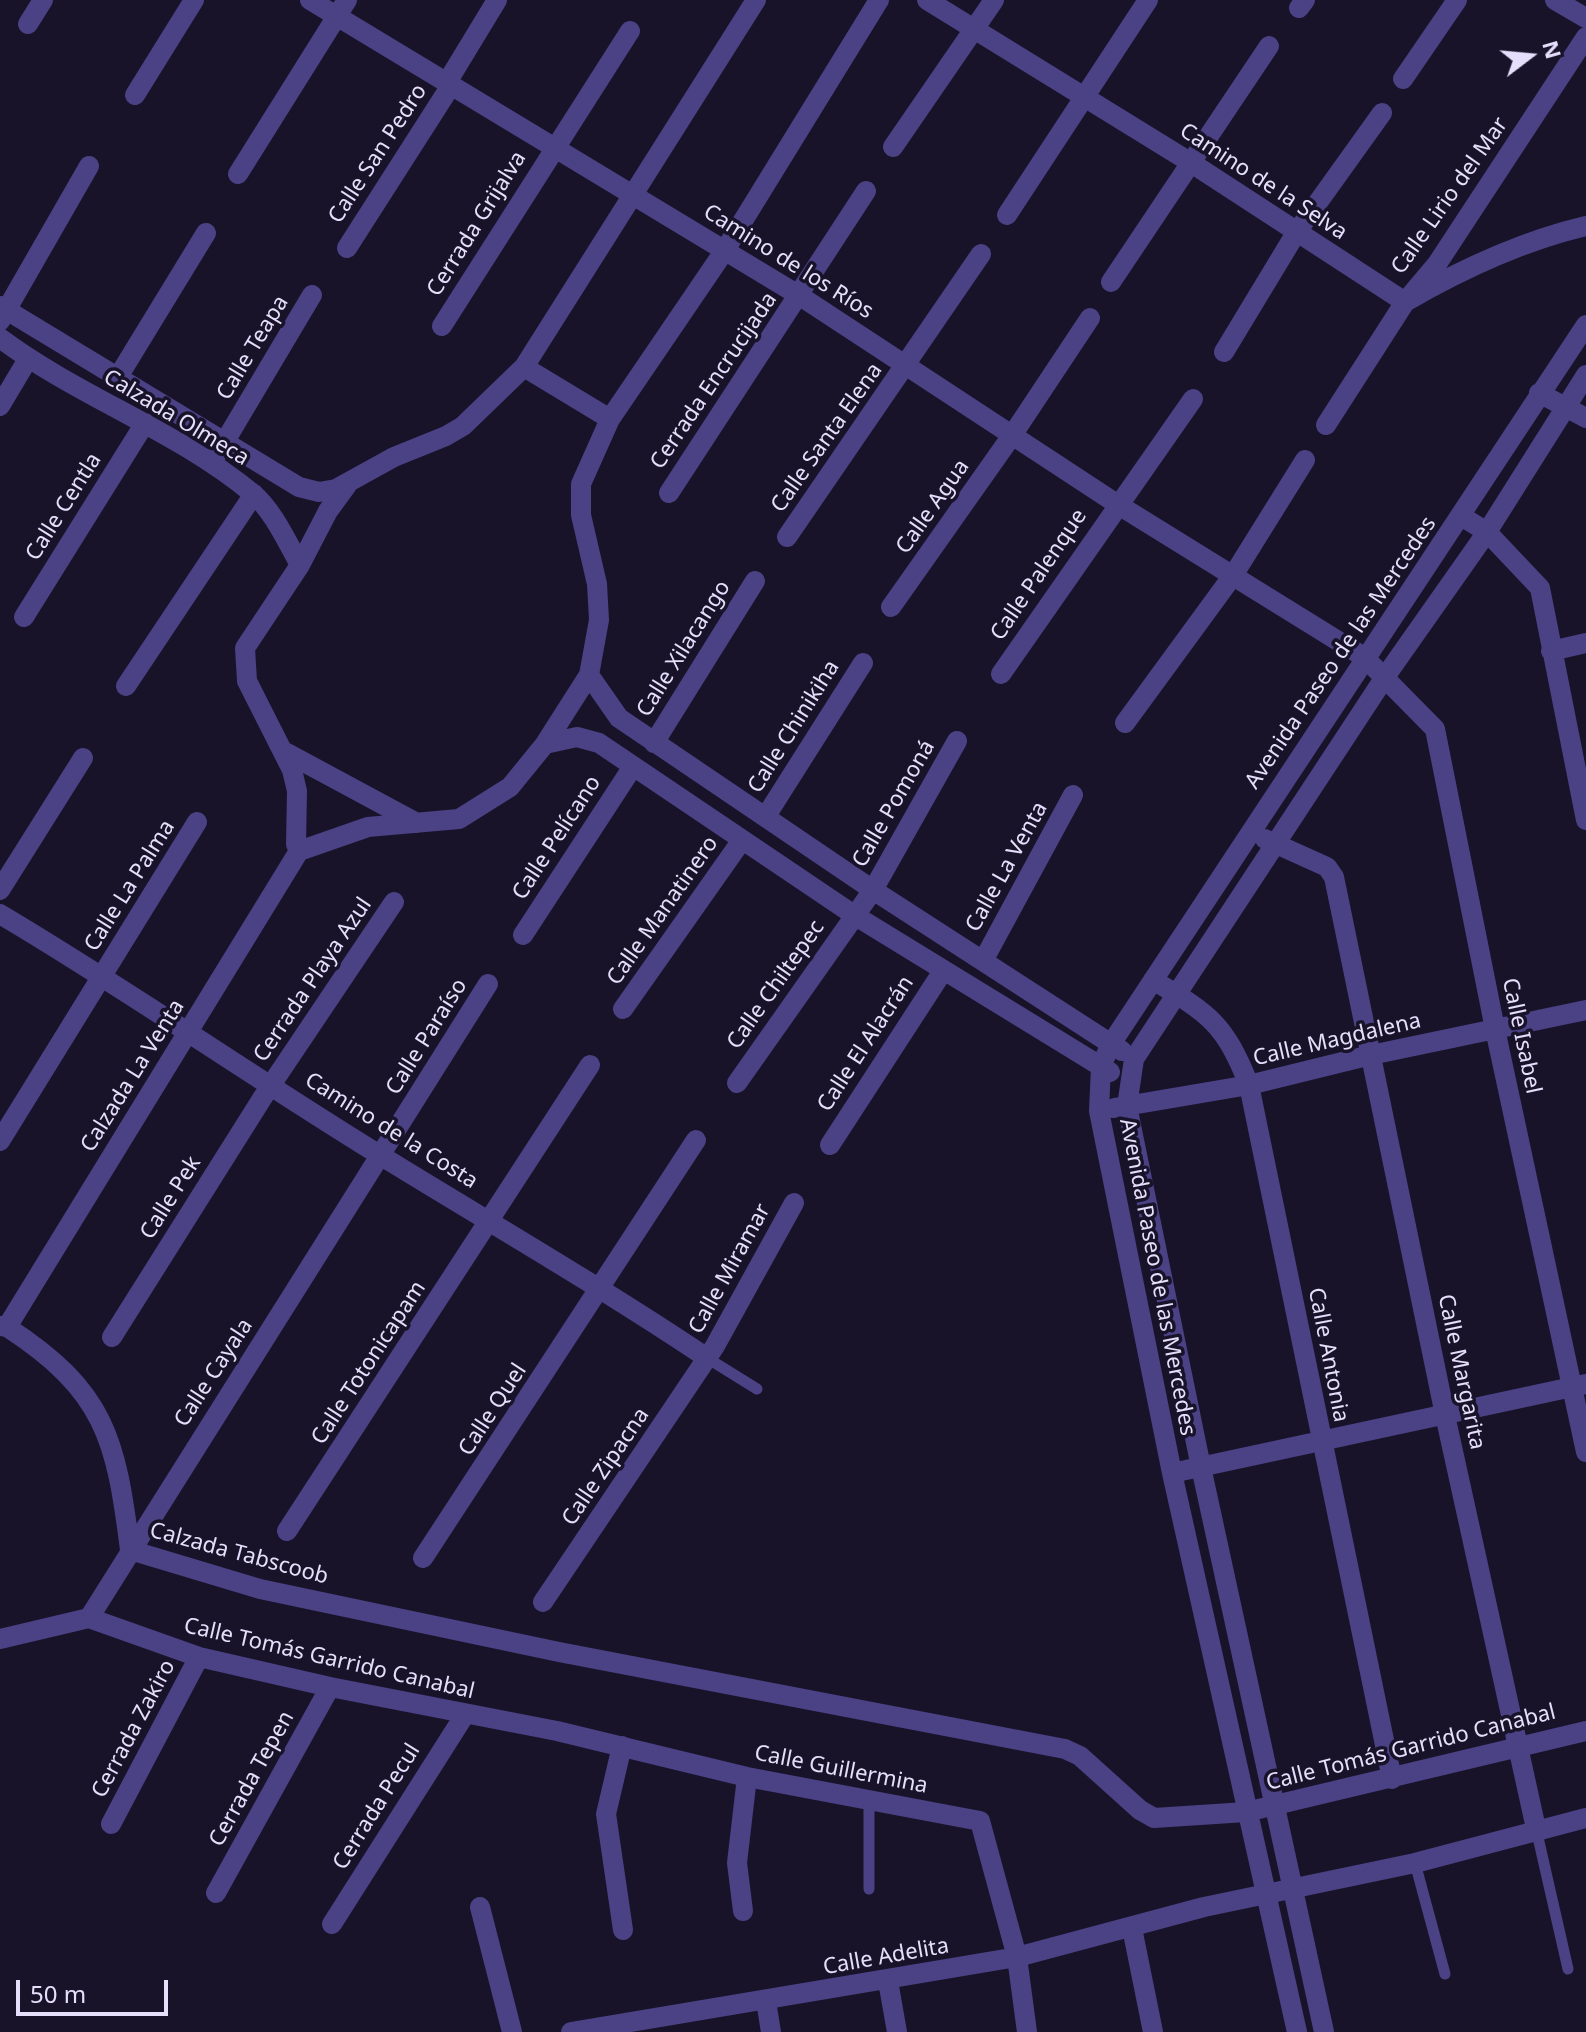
<!DOCTYPE html>
<html>
<head>
<meta charset="utf-8">
<style>
	body { margin:0 }
	#map { position:relative; width:1586px; height:2032px; overflow:hidden; background:#19132a; font-family:"Noto Sans",sans-serif }
	canvas { display:block }
	.north { position:absolute; left:1490px; top:16px; width:80px; height:80px; -webkit-text-stroke:6px #19132a; paint-order:stroke; rotate:74deg; font-size:22px; font-weight:700; line-height:32px; text-align:center; color:#e5dffc }
	.north::after { content:''; display:block; margin:auto; width:28px; height:36px; background:#e5dffc; clip-path:polygon(50% 0,100% 100%,50% 72%,0 100%) }
	.scale { position:absolute; left:16px; top:1980px; width:152px; height:36px; box-sizing:border-box; border:4px solid #e5dffc; border-top:0; padding-left:10px; font-size:24px; line-height:28px; white-space:nowrap; color:#e5dffc; -webkit-text-stroke:6px #19132a; paint-order:stroke }
</style>
</head>
<body>
<div id="map">
<canvas width="1586" height="2032"></canvas>
<div class="north">N</div>
<div class="scale">50 m</div>
</div>
<script>
const ctx = document.querySelector('canvas').getContext('2d');
ctx.lineJoin = 'round';
function strokePath(path, color, width, dash) { ctx.strokeStyle = color; ctx.lineWidth = width; ctx.lineCap = dash ? 'butt' : 'round'; ctx.setLineDash(dash || []); ctx.stroke(path); }
function label(font, color, halo, rows, align = 'center') {
  ctx.font = font + ' "Noto Sans",sans-serif'; ctx.lineWidth = 7; ctx.setLineDash([]); ctx.textBaseline = 'middle'; ctx.strokeStyle = halo; ctx.fillStyle = color; for (const [text, x, y, turn = 0] of rows) {
    ctx.save(); ctx.translate(x, y); ctx.rotate((+turn || 0) * Math.PI / 180); ctx.textAlign = isNaN(turn) ? turn : align; if (halo) ctx.strokeText(text, 0, 0); ctx.fillText(text, 0, 0); ctx.restore();
  }
}
strokePath(new Path2D(`
	M707,1358L757,1389
	M869,1801V1889
	M1537,1833L1568,1969
	M1415,1863L1445,1974`), '#4a4285', 11);
strokePath(new Path2D(`
	M310,0L800,296L1117,504L1364,657L1435,729L1495,1029L1586,1452
	M927,0L1193,164L1405,302C1462,269 1522,241 1586,226
	M1555,0L1586,18
	M1299,8L1305,0
	M28,24L43,0
	M1403,79L1457,0
	M446,84L497,0
	M135,95L194,0
	M893,147L994,0
	M238,174L347,0
	M1007,215L1148,0
	M347,248L450,87
	M1111,282L1269,46
	M0,306L299,487L319,492L336,489L394,457L446,436L463,426L524,367L756,0
	M0,321L89,166
	M442,326L630,31
	M0,338C79,397 176,430 252,493C273,510 287,542 300,565
	M1224,352L1296,233L1382,113
	M524,367L610,419
	M118,377L206,233
	M1539,393L1586,418
	M0,406L28,359
	M1326,425L1405,302L1437,264L1586,37
	M218,453L312,295
	M669,493L866,191
	M1461,516L1487,532L1540,588L1586,820
	M787,537L981,254
	M891,607L1013,434L1090,318
	M24,617L145,423
	M1551,651L1586,643
	M1001,674L1193,399
	M589,675L619,718L873,890L1122,1051
	M126,686L254,494
	M1125,723L1234,574L1305,460
	M654,743L755,581
	M545,744L577,737L599,743L854,915L1110,1072
	M287,753L417,823
	M766,816L863,663
	M1265,839L1327,867L1334,877L1445,1415L1537,1833
	M299,851L368,827L459,819L510,787L545,744L589,675L599,620L597,584L581,515V484L610,419L725,250L879,0
	M299,851L296,844L297,791L292,770L247,681L245,648L300,565L328,511L347,485
	M0,890L83,758
	M0,914C130,991 254,1078 383,1157C492,1224 601,1287 707,1358
	M523,935L632,768
	M983,961L1073,795
	M1153,980C1209,1014 1224,1022 1249,1085L1392,1779
	M623,1009L742,840
	M737,1083L873,890L957,741
	M1114,1108L1249,1085L1371,1055L1586,1010
	M0,1141L197,822
	M830,1145L943,971
	M0,1326L7,1327C105,1391 116,1438 130,1550L260,1589L559,1652L1065,1749L1080,1756L1140,1810L1154,1818L1246,1812L1586,1731
	M7,1327L299,851
	M112,1337L263,1097L394,902
	M1172,1473L1586,1384
	M287,1531L590,1065
	M423,1558L696,1140
	M543,1602L715,1346L794,1203
	M89,1618L488,984
	M0,1639L89,1618L199,1657L330,1687L557,1731L747,1777L980,1821L1017,1957L1027,2032
	M622,1746L606,1814L623,1930
	M111,1824L199,1657
	M216,1893L330,1687
	M480,1907L512,2032
	M743,1911L737,1863L747,1777
	M332,1924L464,1716
	M1132,1928L1153,2032
	M888,1981L897,2032
	M766,2001L771,2032
	M571,2032L1017,1957L1204,1907L1415,1863L1586,1818
	M1297,2032L1172,1473L1099,1111L1101,1066L1111,1044L1586,325
	M1324,2032L1201,1467L1127,1106L1134,1059L1385,677L1487,532L1586,375`), '#4a4285', 20);
label('22px', '#e5dffc', '#19132a', [
	["Calle San Pedro",378,154,-57],
	["Camino de la Selva",1263,182,33],
	["Calle Lirio del Mar",1450,196,-55],
	["Cerrada Grijalva",477,224,-58],
	["Camino de los Ríos",788,262,32],
	["Calle Teapa",253,348,-59],
	["Cerrada Encrucijada",714,381,-56],
	["Calzada Olmeca",176,418,31],
	["Calle Santa Elena",827,438,-55],
	["Calle Centla",64,507,-58],
	["Calle Agua",933,507,-55],
	["Calle Palenque",1039,575,-56],
	["Calle Xilacango",684,649,-58],
	["Avenida Paseo de las Mercedes",1341,653,-56],
	["Calle Chinikiha",794,727,-58],
	["Calle Pomoná",894,804,-60],
	["Calle Pelícano",557,838,-57],
	["Calle La Venta",1007,867,-61],
	["Calle La Palma",130,886,-58],
	["Calle Manatinero",663,911,-55],
	["Cerrada Playa Azul",313,980,-56],
	["Calle Chiltepec",776,985,-55],
	["Calle Isabel",1521,1036,78],
	["Calle Paraíso",427,1037,-58],
	["Calle Magdalena",1337,1040,-13],
	["Calle El Alacrán",866,1044,-57],
	["Calzada La Venta",133,1076,-58],
	["Camino de la Costa",391,1131,32],
	["Calle Pek",171,1198,-58],
	["Calle Miramar",730,1269,-61],
	["Avenida Paseo de las Mercedes",1157,1277,79],
	["Calle Antonia",1328,1355,79],
	["Calle Totonicapam",369,1363,-57],
	["Calle Margarita",1461,1372,78],
	["Calle Cayala",214,1373,-57],
	["Calle Quel",493,1410,-57],
	["Calle Zipacna",606,1467,-56],
	["Calzada Tabscoob",239,1554,15],
	["Calle Tomás Garrido Canabal",329,1659,13],
	["Cerrada Zakiro",134,1729,-62],
	["Calle Tomás Garrido Canabal",1411,1748,-14],
	["Calle Guillermina",841,1770,11],
	["Cerrada Tepen",252,1779,-61],
	["Cerrada Pecul",377,1807,-58],
	["Calle Adelita",886,1957,-10]
]);
</script>
</body>
</html>
